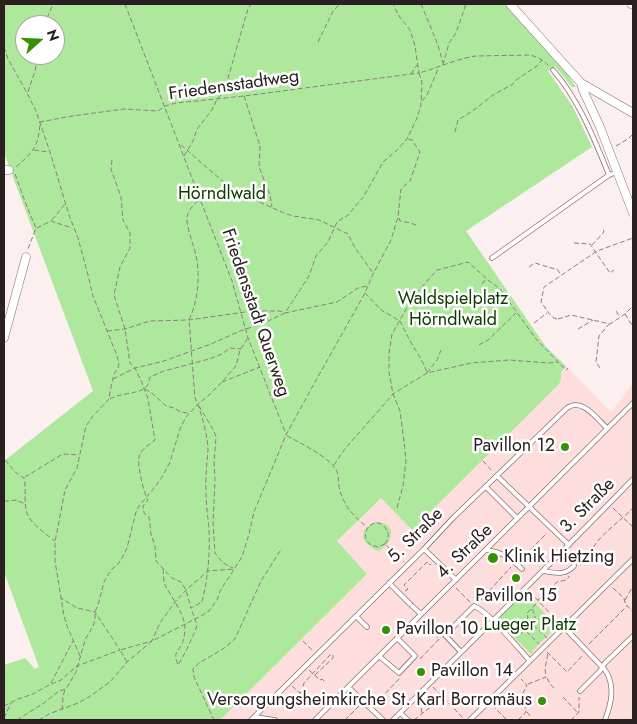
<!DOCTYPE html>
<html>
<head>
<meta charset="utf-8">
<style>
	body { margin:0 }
	#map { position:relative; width:637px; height:724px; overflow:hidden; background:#fcefef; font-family:Jost,sans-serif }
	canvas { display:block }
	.frame { position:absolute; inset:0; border:5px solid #2b2020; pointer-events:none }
	.north { position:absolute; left:15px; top:15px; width:50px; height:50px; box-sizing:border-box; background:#fff; border:1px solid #aaa6a6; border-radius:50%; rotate:70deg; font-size:14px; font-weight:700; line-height:20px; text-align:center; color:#2b2020 }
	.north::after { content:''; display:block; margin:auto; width:18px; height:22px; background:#359104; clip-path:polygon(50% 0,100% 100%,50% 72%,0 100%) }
</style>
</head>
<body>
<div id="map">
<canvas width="637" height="724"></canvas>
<div class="frame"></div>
<div class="north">N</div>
</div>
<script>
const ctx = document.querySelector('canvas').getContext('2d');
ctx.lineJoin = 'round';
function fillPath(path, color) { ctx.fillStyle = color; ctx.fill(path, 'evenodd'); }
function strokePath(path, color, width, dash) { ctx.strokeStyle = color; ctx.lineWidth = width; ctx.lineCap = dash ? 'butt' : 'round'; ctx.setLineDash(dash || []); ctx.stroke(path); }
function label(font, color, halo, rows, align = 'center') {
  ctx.font = font + ' Jost,sans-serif'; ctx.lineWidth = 5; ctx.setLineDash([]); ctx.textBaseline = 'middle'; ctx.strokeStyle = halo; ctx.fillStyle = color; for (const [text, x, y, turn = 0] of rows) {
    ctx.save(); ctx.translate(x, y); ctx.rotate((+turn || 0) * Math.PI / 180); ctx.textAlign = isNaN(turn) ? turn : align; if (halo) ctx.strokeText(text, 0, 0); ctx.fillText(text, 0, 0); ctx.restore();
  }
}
fillPath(new Path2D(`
	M566,366L611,412L633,383V720H220L367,574L337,542L381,497L412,530L561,379V372Z`), '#fedddd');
fillPath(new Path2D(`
	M4,4H506L563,68L576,87H572L555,66L548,71L573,107L592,147L466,231L546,347L566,366L561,372V379L559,384L412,530L381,498L337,541L367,574L220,720H4V665L25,658L35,669L39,667L4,572V461L93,391L4,153ZM25,25H55V55H25Z
	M376,522C397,522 395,543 378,551C375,549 370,547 367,544C358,535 366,525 376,522Z
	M524,592L557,626L533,650V653H530C524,646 504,629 501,622C500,617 501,617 503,614Z`), '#aee89d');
const lane = new Path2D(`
	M553,70C579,100 594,138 609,175L617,172
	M492,258L609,175
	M497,476L569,545
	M486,487L517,518
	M424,549L445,569
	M486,550C503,552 510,558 522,569
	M447,571L456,580
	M543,571C555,573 565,576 574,566C573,556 570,555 561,553
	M389,583L410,604
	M412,606L421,614
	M356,616L367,627
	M564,627L605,670C616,686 611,704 605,720
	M461,652L445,635L474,606C488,611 519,649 530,661
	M379,656L399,673L415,656L397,638
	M348,687L383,720
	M580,691L600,671L605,663L633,636
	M400,713L408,720
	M254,717L275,720
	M251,720L424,549L453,518L567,408C582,397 597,419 607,428
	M315,720L633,403
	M393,720C473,640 554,561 633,479
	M470,720L633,559`);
const street = new Path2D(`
	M510,4L581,83L583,90L600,127L633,213
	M631,4L633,5
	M581,83L633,113
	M4,170H9
	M4,338L26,257`);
strokePath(lane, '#8b6f6f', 5.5);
strokePath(street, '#8b6f6f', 9);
strokePath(new Path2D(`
	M125,4L197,191
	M421,4L438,45L443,63
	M44,25L53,4
	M318,42L333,11L340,4
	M4,47L8,59L27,93L36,111L50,152L69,215L78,238L88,275L93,296L116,353L119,363L118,368L114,374L110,392L109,399L92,417L86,426L77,468L65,490L55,542V561L64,616L67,626L80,656
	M443,65L449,43L456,33L466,4
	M411,74L417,65
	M28,92L35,71L38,55
	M244,96L260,146L259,167L270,195L272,207
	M422,101L427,95L438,69
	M455,132L458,120L474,110L493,95L513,84L516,80L537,66L542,60
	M181,145L227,185L255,200L284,213L293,216L319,220L348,234L355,248L373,273
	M616,146L628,139L633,134
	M34,150L49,152
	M184,156L193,141L197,129L212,110L217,99L224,92L248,9L251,4
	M112,160L111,169L121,197L123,220L130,233V248L120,267L114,295L125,329L130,363L135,368L142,383L148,399L155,440C150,444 140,450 139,457C137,464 144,495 148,500L143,506L144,513L149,517L151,534L155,546L156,561L172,578L181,582L186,590L191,608L202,602C208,578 210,555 209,530C208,517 206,505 206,492C205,478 207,464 208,450C208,437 201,410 195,398L189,320C199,299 201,270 194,248C192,242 186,223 187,218C187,212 193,205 197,202V192
	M16,167C34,151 39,146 40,122L72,116L124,109L158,111L165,106L176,103L244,96L419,73L415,46L410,30L399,16L393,4
	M15,174L27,207L36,228L28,249
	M198,194L232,281L248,338L286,434
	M399,218L400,221L411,223L418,226
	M52,220L65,204
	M37,228L51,221L72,228
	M574,243L590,244L610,273L614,270
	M592,245L604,232L603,229
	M529,267L535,263L558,270L561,275
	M482,284L484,281L488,280L500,289L536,339L566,370L568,368
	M365,293L381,310L400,321L410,341L421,359L427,372
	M616,311L619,316
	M625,314L633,327
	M557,319C550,318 546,308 541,302L544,287L597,251L633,238
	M558,319L571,315L610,324L625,314L633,306
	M534,323L547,313
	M578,329L593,320
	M107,331L125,329L150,321L189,320L252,311H280L285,313L337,302L358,288L367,286
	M479,345L488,340L516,313
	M600,368L596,362L599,336L609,324
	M427,373L437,360L441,350
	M113,379L135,368L164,361L211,344L240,331L264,323L285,313L309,276L316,256L328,242L337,222L348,215L364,196L383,162L396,151L407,139L417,118L421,105L422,82L419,73C437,68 459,58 476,56L530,55C538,57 543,60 549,66
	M222,382L260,367
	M145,389L153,394L166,406L174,408L181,412L188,413
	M110,399C119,393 138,394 145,388C148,386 149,381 150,377L164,371L209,359L222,354L230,348L241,349
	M199,406L214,431L216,437L214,463L215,480L213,523L215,553L223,563L233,568
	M287,436C299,442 328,457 335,468C339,473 338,480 339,487C343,505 353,516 367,527
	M5,460L15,472L24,478C27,489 23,502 27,513C30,523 47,535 55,541
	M483,461L493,472
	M334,465L344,450L393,394L427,373L471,363L509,360L549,363L558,362
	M25,477L63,454L79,455
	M4,501H8L16,500L25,504
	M397,508L403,486L406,461L404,441L400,411L393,394L389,372V353L392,334L413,297L437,270L468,262L488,280
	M613,508L633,527
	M385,544C388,539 390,535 386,529C377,513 356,532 370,544C372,546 375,546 378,547L385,544L404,562
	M520,560L547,533
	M580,565C588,559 591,550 597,542C607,530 621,520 633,508
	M163,569C164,574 163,580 165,585C171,597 185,614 185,628C185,632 184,640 182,644C177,654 173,652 178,665L186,651L196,629L197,625L191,608
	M456,588L471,603
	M613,588L624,598L625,603L633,612
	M405,591L408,589L404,585L427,562L430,565L431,564
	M530,592L560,624
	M538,600L557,582L566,580L569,577V576
	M625,600L633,586
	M479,602L511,567
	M532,609C535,614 536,619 534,624
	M528,620L547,638
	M421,622L438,638
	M521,626L539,644
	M511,630C516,633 521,634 526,632
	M510,631L516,625L521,626C527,623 529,619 527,613L538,602
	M303,641L313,651
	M589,644L627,606
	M547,652L567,672L583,655
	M420,659L441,637
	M127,662L120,650L152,641L160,623L175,602L186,590L208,571L234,569
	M309,670L320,680L322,679L326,683
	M547,678L550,684L556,690
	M51,683L73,641
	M528,684L546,677L545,669L548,653
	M292,686L301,694
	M433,687L465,720
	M300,693L302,691L304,683L330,655H333V658L315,675
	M563,697L578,713
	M375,704L400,678
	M492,705L507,720
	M4,706L18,699L33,694L47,686L61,680L77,666L120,650L95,612L77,608L61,598
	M62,710L63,697L65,689
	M527,712L530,716
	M422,713L421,708L422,703C427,701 429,701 434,705
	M4,718L11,703
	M560,719L561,720
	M17,720L44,703L59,691L66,689L69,684L76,672L85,640L93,626L95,620V612L98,605L104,582L111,570L119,563L123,556L127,548L136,512L139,506L155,487L162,477L170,462L180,429L186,417L198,404L208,396L221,383L236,366L240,350L248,338
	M39,720L49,714L78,703L89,697L110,682L127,662L152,641L203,615L209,611L217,600L220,591L242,557L249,534L254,512L286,435L310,391L365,293L373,274L391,240L398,217L401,189L410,181L420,152L412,140L407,139
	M215,720L213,718L194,677L193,669L199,663L223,649L235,639L261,581L282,548
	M345,720L360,705
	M414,720L442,698
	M518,720L526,712L522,695L527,685L521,679
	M571,720L579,712V697`), '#8b7f7f', 1, [5, 2.5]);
strokePath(lane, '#fff', 4);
strokePath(street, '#fff', 8);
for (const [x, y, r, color] of [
	[565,447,5,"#359104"],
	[493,558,6,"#359104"],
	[516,578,5,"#359104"],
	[386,630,5,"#359104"],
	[421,672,5,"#359104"],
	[542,701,5,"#359104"]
]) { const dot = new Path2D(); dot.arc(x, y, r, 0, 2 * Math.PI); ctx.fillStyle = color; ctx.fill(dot); strokePath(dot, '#fff', 2); }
label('18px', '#2b2020', '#fff', [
	["Friedensstadtweg",234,86,-8],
	["Friedensstadt Querweg",255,313,71],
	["3. Straße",588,506,-45],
	["5. Straße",416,536,-45],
	["4. Straße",465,552,-44]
]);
label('18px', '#0f3800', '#fff', [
	["Hörndlwald",222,195],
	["Waldspielplatz",453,300],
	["Hörndlwald",453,321],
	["Lueger Platz",530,626]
]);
label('18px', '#2b2020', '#fff', [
	["Pavillon 12",555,447,"right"],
	["Klinik Hietzing",504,558],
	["Pavillon 15",516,597,"center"],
	["Pavillon 10",396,630],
	["Pavillon 14",431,672],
	["Versorgungsheimkirche St. Karl Borromäus",532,701,"right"]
], 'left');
</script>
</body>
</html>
